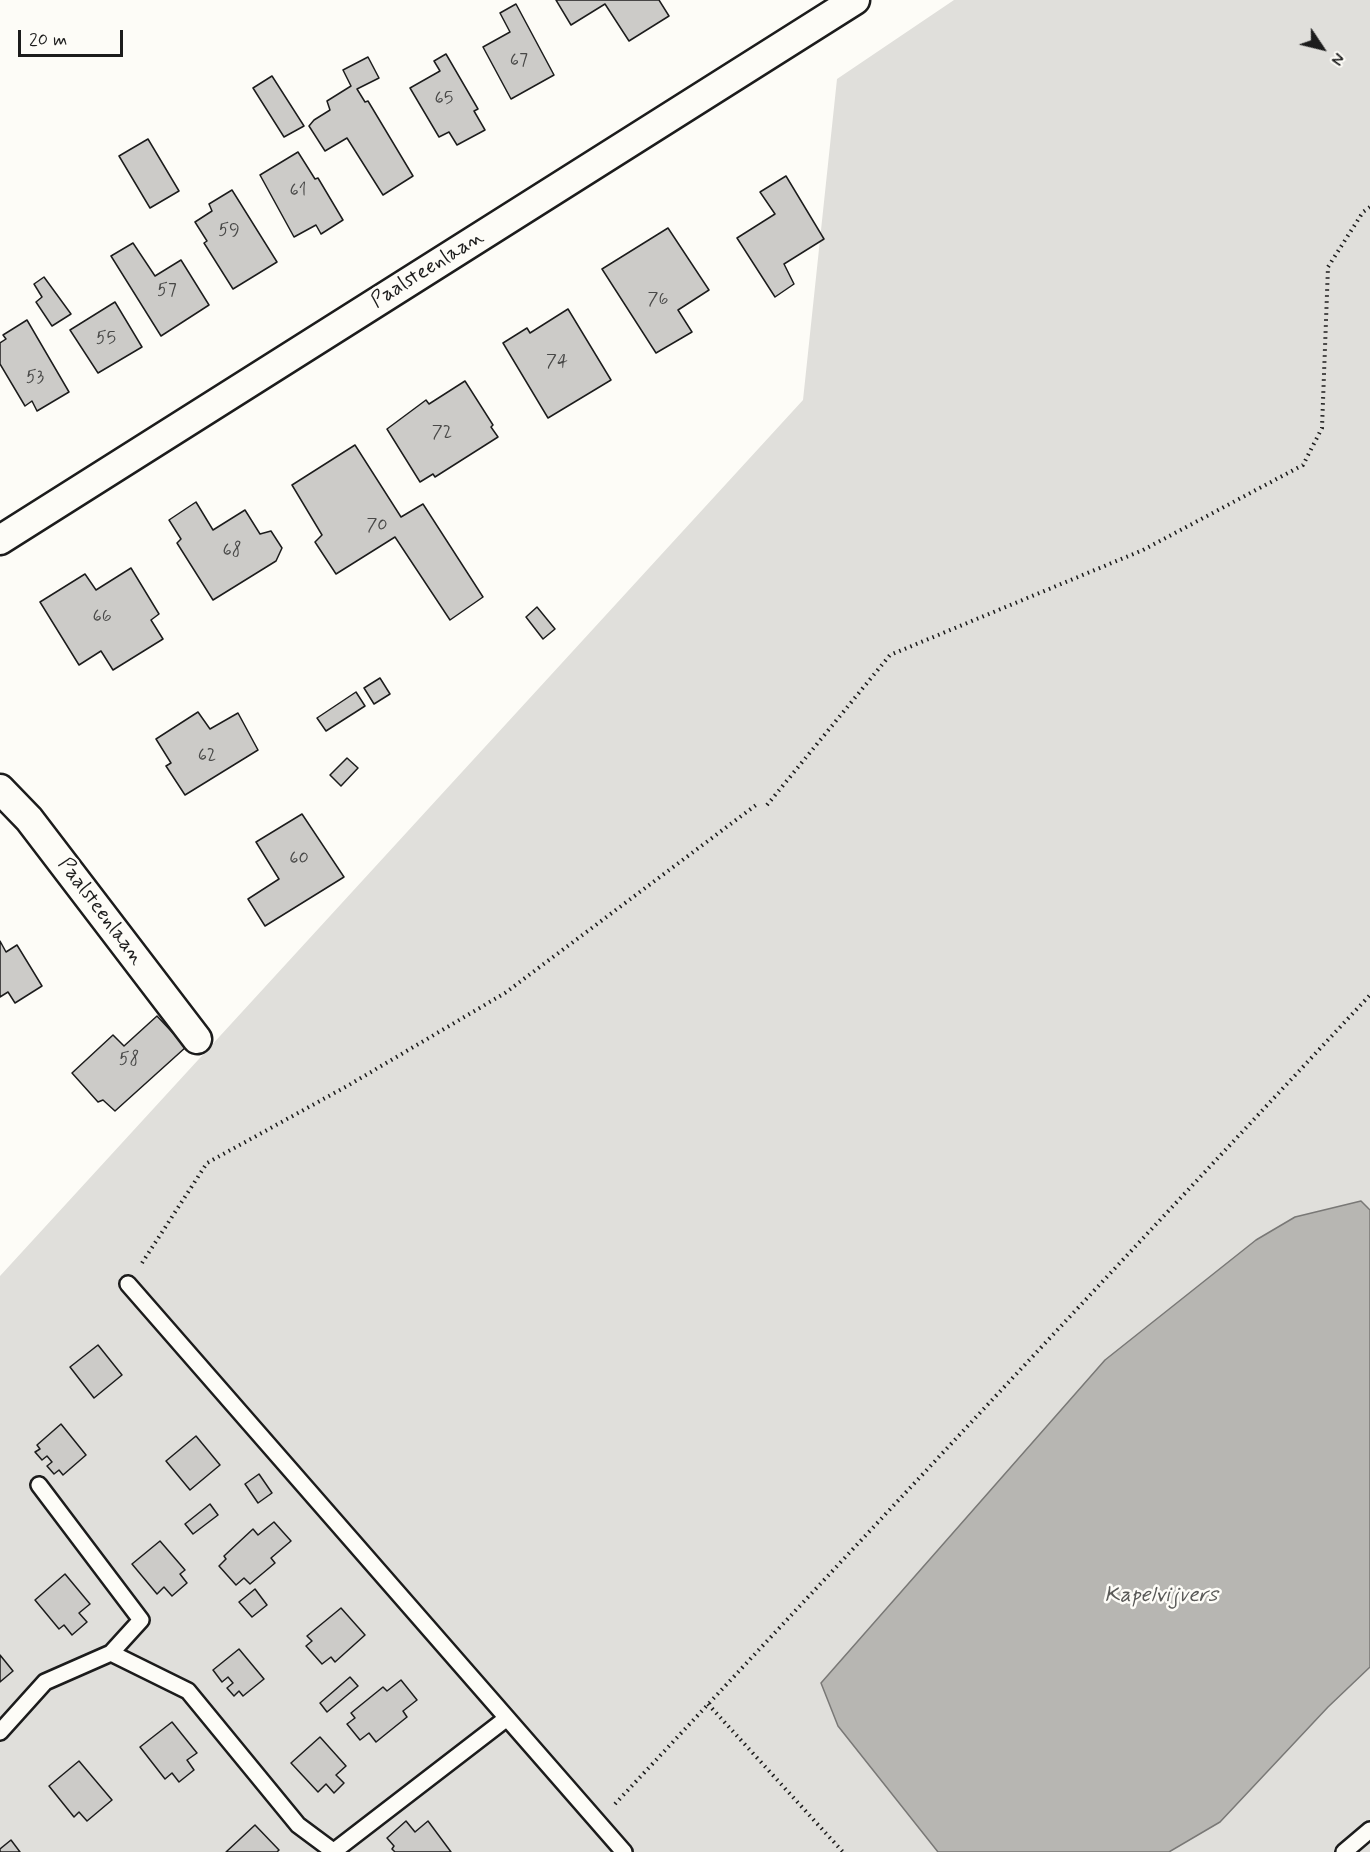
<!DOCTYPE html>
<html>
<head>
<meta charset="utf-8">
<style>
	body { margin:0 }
	#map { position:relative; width:1370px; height:1852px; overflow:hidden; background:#fdfcf7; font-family:Mynerve,sans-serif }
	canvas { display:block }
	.north { position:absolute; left:1292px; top:18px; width:60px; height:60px; -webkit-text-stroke:4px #fdfcf7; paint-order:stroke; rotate:125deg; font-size:16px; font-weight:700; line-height:24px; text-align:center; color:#1c1c1c }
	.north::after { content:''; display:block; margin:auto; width:21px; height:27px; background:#1c1c1c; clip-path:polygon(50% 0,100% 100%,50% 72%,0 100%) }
	.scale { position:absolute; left:18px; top:30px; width:105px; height:27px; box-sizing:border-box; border:3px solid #1c1c1c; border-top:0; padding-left:8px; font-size:18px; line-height:21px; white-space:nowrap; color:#1c1c1c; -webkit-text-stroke:4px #fdfcf7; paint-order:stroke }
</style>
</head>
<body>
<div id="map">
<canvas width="1370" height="1852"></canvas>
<div class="north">N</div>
<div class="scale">20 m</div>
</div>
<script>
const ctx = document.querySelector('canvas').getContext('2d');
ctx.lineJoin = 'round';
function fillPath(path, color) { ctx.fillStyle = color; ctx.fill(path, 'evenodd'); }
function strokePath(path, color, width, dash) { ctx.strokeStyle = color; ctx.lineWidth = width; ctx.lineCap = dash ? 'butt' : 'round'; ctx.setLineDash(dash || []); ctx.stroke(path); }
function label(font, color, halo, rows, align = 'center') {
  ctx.font = font + ' Mynerve,sans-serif'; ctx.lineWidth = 5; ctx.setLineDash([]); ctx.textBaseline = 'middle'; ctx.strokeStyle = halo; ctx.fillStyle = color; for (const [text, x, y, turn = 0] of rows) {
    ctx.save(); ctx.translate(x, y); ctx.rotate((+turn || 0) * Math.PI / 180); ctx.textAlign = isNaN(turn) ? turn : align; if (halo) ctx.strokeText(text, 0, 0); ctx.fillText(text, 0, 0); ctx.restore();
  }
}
fillPath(new Path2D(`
	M954,0H1370V1210L1361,1201L838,1726L938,1852H0V1276L803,400L837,79Z
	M1370,1667V1852H1169L1220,1822L1328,1707Z`), '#e0dfdb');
const water = new Path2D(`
	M1361,1201L1370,1210V1667L1328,1707L1220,1822L1169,1852H938L838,1726L821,1683L1105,1360L1256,1240L1295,1217Z`);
fillPath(water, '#b7b6b2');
strokePath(water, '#797876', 1.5);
const building = new Path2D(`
	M556,0H659L669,16L629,41L605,4L571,25Z
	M516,4L554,75L511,99L483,47L510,32L500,13Z
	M446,54L478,109L474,111L485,130L457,145L449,132L439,137L410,88L440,71L434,61Z
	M368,57L379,78L357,89L365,102L368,101L413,176L383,195L347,138L325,151L309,126L314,120L330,110L327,101L351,86L343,70Z
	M272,76L304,126L284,137L253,88Z
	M148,139L179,191L150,208L119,156Z
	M298,152L315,179L318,178L343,220L321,234L316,225L294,237L260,175Z
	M786,176L824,239L784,264L794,284L775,297L737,238L775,214L760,192Z
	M232,190L277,262L233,289L204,243L207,241L195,222L212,211L209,204Z
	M668,228L709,290L678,310L692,332L656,353L602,269Z
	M133,243L155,276L181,260L209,305L161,336L111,256Z
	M44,277L71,314L52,326L36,302L42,297L34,284Z
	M115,302L142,347L98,373L70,330Z
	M568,309L611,380L548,418L503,343L527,328L530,333Z
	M27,320L69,392L37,411L32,401L25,406L0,364V343L6,339L3,335Z
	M465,381L493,425L491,427L498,437L435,477L433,474L420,482L387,429L426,400L429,404Z
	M355,445L401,517L423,504L483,597L450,620L395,537L336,574L315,542L322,535L292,485Z
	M196,502L213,530L245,510L260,534L271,531L282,548L276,561L213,600L177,543L181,539L169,520Z
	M131,568L159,614L151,620L163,639L113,670L101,651L79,665L40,602L85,574L96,590Z
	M537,607L555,629L543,639L526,617Z
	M380,678L390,694L374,704L364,688Z
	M356,692L365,706L326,731L317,718Z
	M198,712L210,729L238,713L258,750L185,795L166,766L171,763L156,739Z
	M347,758L358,768L341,786L330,775Z
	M302,814L344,877L265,926L248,899L279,879L256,842Z
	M0,941L6,952L17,945L42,986L15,1003L8,992L0,997Z
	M157,1016L186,1047L115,1111L103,1100L98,1102L72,1073L113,1035L124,1046Z
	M98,1345L122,1375L94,1398L70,1367Z
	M61,1424L86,1455L63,1475L59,1470L54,1474L47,1466L52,1462L47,1456L42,1460L35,1452L40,1449L37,1445Z
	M196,1436L220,1465L190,1490L166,1461Z
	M259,1474L272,1493L258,1503L245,1484Z
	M210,1504L218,1515L193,1534L185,1524Z
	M274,1522L291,1541L271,1558L275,1563L250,1584L244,1578L236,1585L219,1566L226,1559L224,1556L253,1529L258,1535Z
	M160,1541L185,1570L180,1574L187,1583L172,1596L164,1587L157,1594L132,1564Z
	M65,1574L90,1604L79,1613L87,1622L72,1635L64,1625L59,1629L35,1600Z
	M255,1589L267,1605L252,1617L239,1602Z
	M341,1608L365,1635L335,1662L331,1657L322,1664L306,1646L312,1641L307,1636Z
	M239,1649L264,1679L243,1696L239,1691L234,1696L227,1688L233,1683L228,1677L222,1682L213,1670Z
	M0,1655L13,1671L0,1682Z
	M350,1677L358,1686L327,1712L320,1703Z
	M401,1680L417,1700L403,1711L407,1717L376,1742L369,1733L360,1740L347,1724L355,1718L351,1713L383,1687L387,1691Z
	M172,1722L197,1753L187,1760L194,1770L179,1782L172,1773L165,1779L140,1747Z
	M320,1737L346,1766L336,1775L344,1783L334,1793L326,1784L318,1792L291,1763Z
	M79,1761L112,1800L87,1821L79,1812L74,1817L49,1786Z
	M406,1821L415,1832L428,1821L451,1852H395L392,1849L394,1846L387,1838Z
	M255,1825L279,1850L277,1852H226Z
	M11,1840L20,1852H0V1849Z`);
fillPath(building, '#cccbc8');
strokePath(building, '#1c1c1c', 1.5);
const service = new Path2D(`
	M128,1284L624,1852
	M39,1485L141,1620L111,1653
	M0,1732L45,1682L111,1653L188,1691L298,1825L333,1851
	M333,1852L507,1718
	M1344,1852L1370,1830`);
const minor = new Path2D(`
	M0,540L855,0
	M0,789L29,819L197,1039`);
strokePath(service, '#1c1c1c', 20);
strokePath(minor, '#1c1c1c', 33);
strokePath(new Path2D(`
	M767,805L890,655L1143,550L1303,465L1322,428L1328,267L1363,212L1370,207
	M142,1263L207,1163L349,1085L505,993L756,805
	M708,1704L843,1852
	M615,1804L1370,995`), '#1c1c1c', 4, [1.5, 4.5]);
strokePath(service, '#fdfcf7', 15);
strokePath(minor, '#fdfcf7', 28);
label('18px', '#484847', null, [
	["67",519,61],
	["65",444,99],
	["61",298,191],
	["59",229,231],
	["57",167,291],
	["76",658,300],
	["55",106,339],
	["74",557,362],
	["53",35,378],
	["72",442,433],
	["70",377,526],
	["68",232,551],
	["66",102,617],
	["62",207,756],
	["60",299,859],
	["58",129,1060]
]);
label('21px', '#1c1c1c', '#fdfcf7', [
	["Paalsteenlaan",428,270,-32],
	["Paalsteenlaan",100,912,53]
]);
label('italic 22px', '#5a5a58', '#fdfcf7', [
	["Kapelvijvers",1161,1596]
]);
</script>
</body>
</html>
